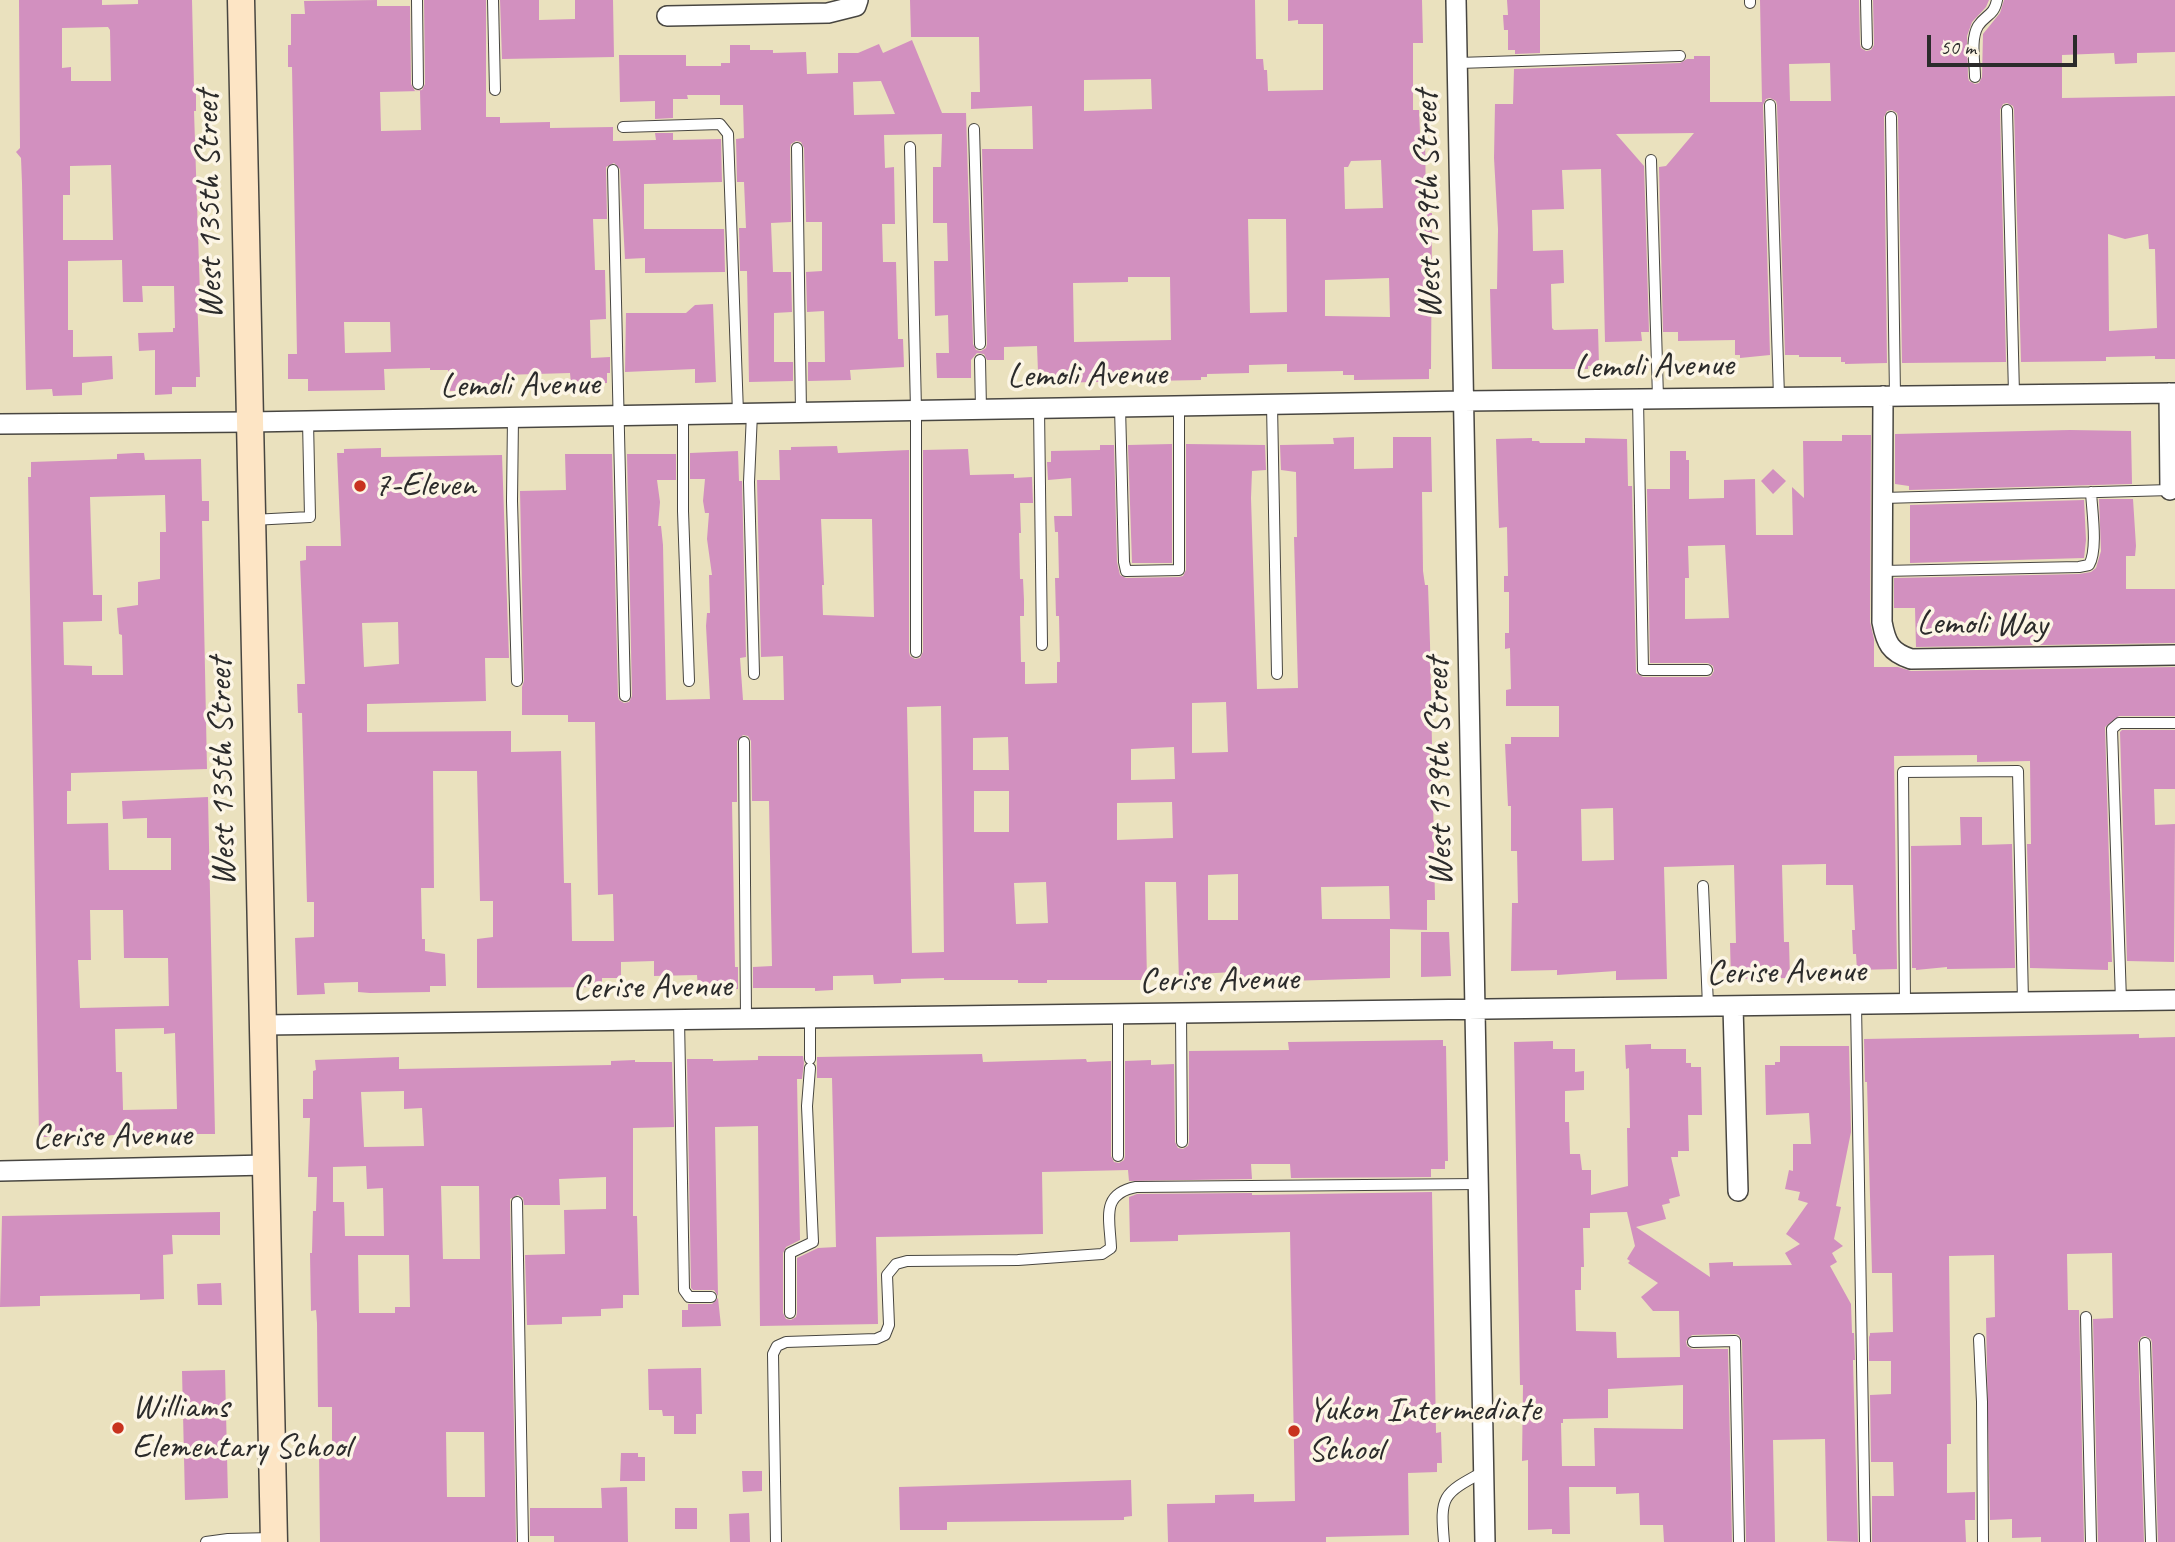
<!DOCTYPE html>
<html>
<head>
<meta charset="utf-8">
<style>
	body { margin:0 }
	#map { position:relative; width:2175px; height:1542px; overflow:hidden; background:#eae1be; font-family:Caveat,sans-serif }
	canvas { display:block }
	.scale { position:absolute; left:1927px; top:35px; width:150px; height:32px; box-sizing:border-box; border:4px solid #2b2b2b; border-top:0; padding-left:9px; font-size:21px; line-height:24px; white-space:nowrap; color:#2b2b2b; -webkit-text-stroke:5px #fcf5e5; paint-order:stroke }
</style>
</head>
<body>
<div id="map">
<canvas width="2175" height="1542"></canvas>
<div class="scale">50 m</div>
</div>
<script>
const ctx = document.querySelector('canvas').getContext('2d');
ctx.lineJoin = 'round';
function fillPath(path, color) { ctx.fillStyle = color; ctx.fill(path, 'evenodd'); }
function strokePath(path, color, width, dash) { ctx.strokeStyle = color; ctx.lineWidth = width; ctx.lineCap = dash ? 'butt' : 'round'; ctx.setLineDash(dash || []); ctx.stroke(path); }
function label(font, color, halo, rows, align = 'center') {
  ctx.font = font + ' Caveat,sans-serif'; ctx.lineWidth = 7; ctx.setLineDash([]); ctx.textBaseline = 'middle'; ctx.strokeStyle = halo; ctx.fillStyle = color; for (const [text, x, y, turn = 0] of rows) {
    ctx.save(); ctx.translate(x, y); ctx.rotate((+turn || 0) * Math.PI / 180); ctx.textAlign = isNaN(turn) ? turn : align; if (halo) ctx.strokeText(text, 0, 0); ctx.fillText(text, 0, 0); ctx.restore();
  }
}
fillPath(new Path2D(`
	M19,0H102V5L138,4V0H192L194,87H196V111H194L200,295H197L200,377H196V387H172V394L155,395V350L139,351L138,333L173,332V328H175L174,286H142L143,302H123L122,260L68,261V330H73V357L112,356L113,379L82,383V395L53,396L52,389L26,390L22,183L21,158L16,152L20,148ZM108,27L110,30L111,81H71V67L62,68V28ZM111,165L113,240H63V195H70V166Z
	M377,0V6H410L411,84L415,91L422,90L425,84L424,0H486V117H500V123L550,122V128L613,127V141L656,140L655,133H673V140L721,139L722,182L644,184V229H724L725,272L645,273V258L625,259L620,169L614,163L606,167L607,219H593L595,270H605L606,319L590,320L591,358L610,357V373H607V383L571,384L570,373L502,375L503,389L448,391V370H430V368L384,369L385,390L308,391V379H288V354H297L292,67H288V45H291V14H305L304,1ZM420,91L421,130L381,131L380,92ZM344,322H390L391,352L345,353Z
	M500,0H539V20L575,19V0H613L614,57L502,59Z
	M910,0H1255L1256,59H1263L1264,70H1267L1268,91L1323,90V24H1298V20L1288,21V0H1422L1423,43H1413V110H1419L1420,133H1425L1426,206L1427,213H1432L1431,369H1429V379L1354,380V375H1343V371L1287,372V364L1249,365V373L1207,374V377H1201V380L1046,383V379H1040V372H1038L1037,346L1004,347V360H987L984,354L977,353L971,360V378H937L936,353H949L948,315L935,316L934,261H948L947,223H933V167H941L942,134L884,135L885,168L894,167L895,224H882L883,262H896L898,339H903L904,367L850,370L851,380L808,381V362H825L824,311L807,312L806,272L822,271V222H806L804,148L801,142L796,141L791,144L790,148L791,222L771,223L773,272H791L792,312L774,313V362H793V381L749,382L747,271H740L739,228H746L744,182H737L736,139L744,138L743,105H720V95H687L688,99H673V118L655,119V101L620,102L619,55H686V66H721V63H730V45H750V50H773V53L806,52L807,74L838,73V53H858L879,44L883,53L912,40L942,113H966L973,344L976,350L981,351L986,348L987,344L982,149H1033L1032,106L971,109V92H980L979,37H911ZM1151,79L1152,109L1084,111V80ZM881,81L895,114L854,115L853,82ZM1381,160L1383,208L1345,209L1344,167H1348L1351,161ZM1248,219H1286L1287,312L1250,313ZM1128,277H1170L1171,340L1074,342L1073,283L1128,282ZM1389,278L1390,317L1325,316V280Z
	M1507,0H1540V53L1515,54V50H1508V30H1504L1503,15H1508Z
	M1760,0H1859L1860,44L1861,48L1866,51L1871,50L1874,45L1873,0H1989L1986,7L1972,22L1967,36L1968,77L1969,81L1975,84L1979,83L1982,77L1983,34L2000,13L2004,0H2175V52L2137,53V63L2115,64L2114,53L2062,55V98L2175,96V359H2155V356L2106,357V361L2021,362L2014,110L2013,106L2007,103L2003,104L2000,110L2006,362L1902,363L1898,117L1897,113L1892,110L1887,111L1884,117L1887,363L1845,364V362H1841V357H1799V355H1785L1777,105L1776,101L1770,98L1766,99L1763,105L1770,355L1740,358V355H1735V340L1678,341V332H1663L1659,167L1666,166L1694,133L1616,134L1644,166L1649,332H1641L1642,341L1605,342L1601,169L1562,170L1564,209L1532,210L1533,251L1563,250L1564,283L1551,284L1552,328L1554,330L1598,329L1599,365L1588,366V369H1492L1490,289H1497L1498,229L1494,158L1495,104H1513L1514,69L1680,63L1687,59H1694V56H1710V102H1762ZM1830,63L1831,101H1790L1789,64ZM2108,234L2125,239L2148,234L2149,249H2155L2157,328L2109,331Z
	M713,304L716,382L695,383V369L625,372L626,313H686L695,305Z
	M2070,430L2131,431L2132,484L1909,490V486L1895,484V434Z
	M1842,435H1871L1870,622L1874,639V667H1898L1911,671L2175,667V716H2119L2105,727L2112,962H2108V970L2030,968L2027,844H2031L2030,761L1977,762V755L1894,756L1897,969L1857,970L1856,954H1853L1852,930H1855L1853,885H1826V864L1782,865L1784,942H1789L1790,978L1731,979L1730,943H1736L1734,865L1664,867L1667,979L1616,980V971L1557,975V970L1511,971L1512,903H1518L1517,851H1511V806H1508L1505,744H1511V737H1559V706H1506V690L1511,689L1510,648L1505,649V633H1509V592H1504V576H1508L1507,527L1499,528L1496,439L1532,438V441H1539L1540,443H1585V438L1627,439L1628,486H1632L1636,673L1643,677H1707L1711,676L1714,671L1713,666L1708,663H1650L1647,489H1670V451H1686V460H1689V499L1724,498V480L1755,479L1756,535H1793L1792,487L1804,498L1803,441H1842ZM1725,545L1729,618L1685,619V578H1689L1688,546ZM1613,808L1614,860L1582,861L1581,809Z
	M1354,437V469L1393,468V437H1431L1432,492H1422L1423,571L1425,585H1428L1430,643L1435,900H1427V930L1390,929V978L1286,981V978L1233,979V972L1198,974V981H1179L1176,882H1145L1147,980H1047V983H1018V980H944V978L901,979V983L874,984L873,975L833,976V990L815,991V988H753V967L772,966L769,801H752L751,741L748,736L743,735L737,741V802H732L735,967H738V989H698L697,975L654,976V961L621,962V978H602V987L477,988V939L493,937V901H480L477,771H433L434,888H421L422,939H425V951L445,954L446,986H430V992L370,993L358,992V982L324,983L325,994L297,995L295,938L314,937V902H307L302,713H298L297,684H305L300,561L306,560V546H341L337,453H344V449L381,448V457L502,455L509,658H485L486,701L367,704V732L511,731V752L561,751L564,883H571L572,941H614L613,894L598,895L595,722H568V715H522V687L524,681L520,491L566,490L565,454H612L618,696L619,700L624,703L629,702L632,696L627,454H676V480H657L660,502L658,526H661L663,545L666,700L710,699L706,626L707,613H710L709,575H712L707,539L709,513H705L703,501L705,479H690V453L738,451L739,481H742L746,657L740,658L743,700H784L783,656L761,657L757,480H780L779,450H791V447L837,446L838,453L909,450V652L910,656L915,659L920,658L923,652V450L968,449L970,475L1014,474V478L1032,477L1033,503H1020L1021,533H1019L1020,579H1023L1024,600V616H1020L1021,662H1025V684L1057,683V662H1060L1059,616H1056L1055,578H1059L1058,532H1055L1054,516H1072L1071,478L1048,480L1047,462H1051V451L1100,450V445H1114L1117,562L1120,575L1126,578L1179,577L1183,576L1186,570V444L1265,445L1266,470L1252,471L1251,498L1257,689L1298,688L1294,537H1297L1296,472L1281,470L1280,445L1334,444L1333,438ZM821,519H872L874,617L823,615L822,585H824ZM398,622L399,664L364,667L362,623ZM1226,702L1228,752L1192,753V703ZM941,706L944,952L912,953L907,707ZM1008,737L1009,770H973V738ZM1174,747L1175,779L1131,780V749ZM974,791H1009V832H974ZM1172,802L1173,838L1117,840V803ZM1238,874V920H1208V875ZM1046,882L1048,923L1016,924L1014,883ZM1389,886L1390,919H1322L1321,887Z
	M1172,444V563H1132L1128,445Z
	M136,453H144L145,460L201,459L202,501H209V521H202L207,769L71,773V791H67V824L108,823L109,870H171V838H147V818L123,819L122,801L208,797L215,1134H124L93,1137H39L28,477H31V462L117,459V454ZM165,495L166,532H160V579L138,582V605L117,608L119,634L122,635L123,675H92V666L64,665L63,622L102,621V595H93L90,497ZM90,910H123L124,958H168L169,1006L80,1008L78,960H91ZM164,1028V1034L175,1033L177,1109L123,1110L122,1072H116L115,1029Z
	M1773,469L1786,481L1773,494L1761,481Z
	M2099,499H2133L2136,546L2135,556H2126V589H2175V643L1916,647L1915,608H1894V578L2079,574L2091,572L2096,568L2101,551Z
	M2084,500L2086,540L2084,558L1910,563V505Z
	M2122,730H2175V789H2154L2155,825L2175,824L2174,962L2127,961L2120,732Z
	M1960,817H1982V845L2012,844L2015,968L1947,969V967L1916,970V968H1912L1911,846L1961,845Z
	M1421,932H1449L1451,976L1421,977Z
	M2139,1034V1038L2175,1037V1542H2158L2152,1343L2151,1339L2145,1336L2141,1337L2138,1343L2144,1542H2098L2093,1319L2113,1318L2112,1253L2067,1254L2068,1310H2079L2084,1542H2041V1537L2012,1538V1519L1990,1520L1986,1318L1995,1317L1994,1255L1949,1256L1951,1444H1947V1493L1975,1492V1520H1965L1966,1542H1872V1496H1894L1893,1462H1871L1870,1395L1891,1394V1361H1869V1335L1870,1337V1333L1893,1332L1892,1273H1872L1867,1082H1865L1864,1039Z
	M1443,1040V1046H1446L1448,1161H1445V1169H1431V1177L1291,1178L1290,1164H1251L1252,1179L1129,1181L1128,1170L1042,1172L1043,1234L876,1237L878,1324L760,1326L758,1126L715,1127L718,1296L714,1290H693L691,1288L687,1059H713V1061L758,1060V1056H803L804,1063L802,1079H797L800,1240L786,1247L783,1253V1313L786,1319L791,1320L796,1317L797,1313V1258L818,1248L836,1247L832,1078H817V1057L982,1054L983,1062L1086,1059L1087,1062L1111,1061V1156L1114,1162L1119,1163L1124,1160L1125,1156V1061L1151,1060V1065L1174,1064L1175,1142L1178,1148L1183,1149L1188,1146L1189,1142V1051L1289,1050L1288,1042Z
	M1553,1041V1049H1575V1072L1584,1071V1090L1565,1091V1122H1569L1570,1154H1580L1582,1170H1591V1195L1628,1186L1627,1128H1630L1629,1068L1626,1069L1625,1045L1651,1044V1049H1686V1063H1691V1067H1701L1702,1115H1688L1689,1151H1678V1157H1671L1680,1196L1669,1199L1670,1203L1662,1205L1666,1219L1636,1227L1710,1277L1709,1263L1733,1262V1266L1792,1265L1785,1253L1800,1244L1786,1234L1808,1203L1798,1200L1800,1192L1785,1189L1789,1170L1793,1171V1144H1811L1809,1113L1766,1115L1765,1065H1775V1062H1780V1046H1849L1851,1132L1836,1206L1841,1207L1834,1239L1843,1246L1832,1253L1837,1262L1830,1266L1851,1304L1852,1333H1854L1855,1360H1853L1858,1542L1827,1541L1825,1439L1773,1440L1775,1542H1746L1742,1341L1739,1335L1735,1334L1692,1335L1686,1341L1687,1346L1692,1349H1728L1732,1542H1664L1663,1525H1640L1639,1493L1616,1494V1487H1569L1570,1534H1552V1529L1528,1530V1460L1522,1461L1523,1385H1520L1514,1042ZM1627,1212L1635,1246L1627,1259L1630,1261L1628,1263L1658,1283L1641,1297L1653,1311H1679L1680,1357L1617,1358L1616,1332L1576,1331L1575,1290H1581V1267H1584L1583,1228H1590V1213ZM1683,1385V1429L1594,1428L1595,1466H1562L1561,1423H1563V1419L1608,1418V1389Z
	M399,1057V1069L611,1065V1061L635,1060V1062H672L674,1127L633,1128V1216H637L639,1295H623V1308L601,1309V1316L562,1317V1324L527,1325L525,1255L565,1254L564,1210L606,1209V1177L559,1179L560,1205H524L523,1198L518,1195L510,1199L516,1542H320L319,1452L332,1451V1407H318L317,1323L316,1310L311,1311L310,1253H312L313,1211H316L317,1177H308L310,1118H303V1099H313V1071L316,1070L315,1060ZM404,1091V1109L422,1108L424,1146L364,1147L361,1092ZM366,1166L367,1189L383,1188L384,1236H345L344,1202H333V1167ZM441,1186H479L480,1259H443ZM358,1255H409L410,1307H395V1313H359ZM446,1432H484L485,1497H447Z
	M1432,1192L1436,1433L1441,1432L1442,1463H1437V1472L1408,1473L1409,1535L1326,1537V1542H1168L1167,1504L1215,1503V1495L1254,1494V1502L1295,1501L1290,1232L1178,1235V1241L1130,1242L1129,1197L1137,1194L1252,1193V1195Z
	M220,1212V1235H172L173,1254L163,1255L164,1299L140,1300V1294L40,1296V1306L0,1307L2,1216Z
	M221,1283L222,1305H198L197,1284Z
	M718,1298L721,1326L682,1327V1310H688V1304H712Z
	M701,1368L702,1414H696V1434H674V1416H663L662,1410H649L648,1369Z
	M225,1370L228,1498L185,1500L182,1371Z
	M621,1453H638V1457H645V1481H620Z
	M742,1471H762V1491L743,1492Z
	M1131,1480L1132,1516L1124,1517V1520L947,1522V1530H900L899,1487Z
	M627,1487L628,1542H554V1536H530V1508H602L601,1488Z
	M675,1508H697V1529H675Z
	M749,1513L750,1542H730L729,1514Z`), '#d290bf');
const lane = new Path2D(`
	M417,0L418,84
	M493,0L495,90
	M1750,0V3
	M1866,0L1867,44
	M1458,63L1680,56
	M1975,77C1975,62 1970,40 1978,26C1986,14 1994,16 1997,0
	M1770,105L1779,397
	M2007,110L2014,394
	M1891,117L1895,396
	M623,127L720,124L728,134L738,413
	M974,129L980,344
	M910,147L916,410V652
	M797,148L801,412
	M1651,160L1658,398
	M613,170L625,696
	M980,360L981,409
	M1638,399L1643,670H1707
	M1272,404L1277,674
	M1120,407L1124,562L1126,571L1179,570V406
	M1039,408L1042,645
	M752,413L749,482L754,674
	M683,414V511L689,681
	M513,417L512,501L517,681
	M1883,498L2171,490
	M252,520L310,517L308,421
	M1882,571L2079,567L2089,565C2098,550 2092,511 2091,492
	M744,742L746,1018
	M1703,886L1708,1006
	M2121,1001L2112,729L2119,723H2175
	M1905,1003L1903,772L2018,771L2023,1002
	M1856,1004L1865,1542
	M1181,1014L1182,1142
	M679,1019L684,1290L689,1297H711
	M810,1059V1018
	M1118,1156V1015
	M517,1202L523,1542
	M790,1313V1253L813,1242L807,1106L810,1068
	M2086,1317L2091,1542
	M1979,1339L1982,1402L1983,1542
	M1693,1342L1735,1341L1739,1542
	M2145,1343L2151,1542
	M206,1542L228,1539L273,1538
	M776,1542L773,1354L777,1346L786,1342L876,1339L885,1335L889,1325L887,1275L896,1264L907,1261L1018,1260L1102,1254L1111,1248C1110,1219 1100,1194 1136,1187L1479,1184
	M1444,1542C1440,1496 1442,1494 1483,1472`);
const street = new Path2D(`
	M1456,0L1485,1542
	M667,16L828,13L856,6L858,0
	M2169,393L2170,490
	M1883,396L1882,622C1886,643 1890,652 1911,659L2175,655
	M0,424L249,422L1464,401L2175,393
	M1733,1006L1738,1191
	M264,1025L2175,1000
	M0,1171L267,1165`);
const secondary = new Path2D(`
	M241,0L274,1542`);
strokePath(lane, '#484641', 12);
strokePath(street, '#484641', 22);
strokePath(secondary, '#484641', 29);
strokePath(lane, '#fff', 10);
strokePath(street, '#fff', 19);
strokePath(secondary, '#fde5c5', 26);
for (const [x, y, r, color] of [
	[360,486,7,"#c8321e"],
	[118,1428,7,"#c8321e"],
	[1294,1431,7,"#c8321e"]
]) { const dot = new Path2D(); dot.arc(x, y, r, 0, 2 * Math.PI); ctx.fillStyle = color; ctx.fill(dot); strokePath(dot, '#fcf5e5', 2.5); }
label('35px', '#2b2b2b', '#fcf5e5', [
	["West 135th Street",210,205,-91],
	["West 139th Street",1429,205,-91],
	["Lemoli Avenue",1654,367,-1],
	["Lemoli Avenue",1087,376,-1],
	["Lemoli Avenue",520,386,-1],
	["Lemoli Way",1982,625,1],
	["West 135th Street",223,772,-91],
	["West 139th Street",1440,772,-91],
	["Cerise Avenue",1786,973,-1],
	["Cerise Avenue",1219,981,-1],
	["Cerise Avenue",652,988,-1],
	["Cerise Avenue",112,1137,-1]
]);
label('35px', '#2b2b2b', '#fcf5e5', [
	["7-Eleven",374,486],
	["Williams",132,1408],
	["Elementary School",132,1448],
	["Yukon Intermediate",1308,1411],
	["School",1308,1451]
], 'left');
</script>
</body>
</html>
